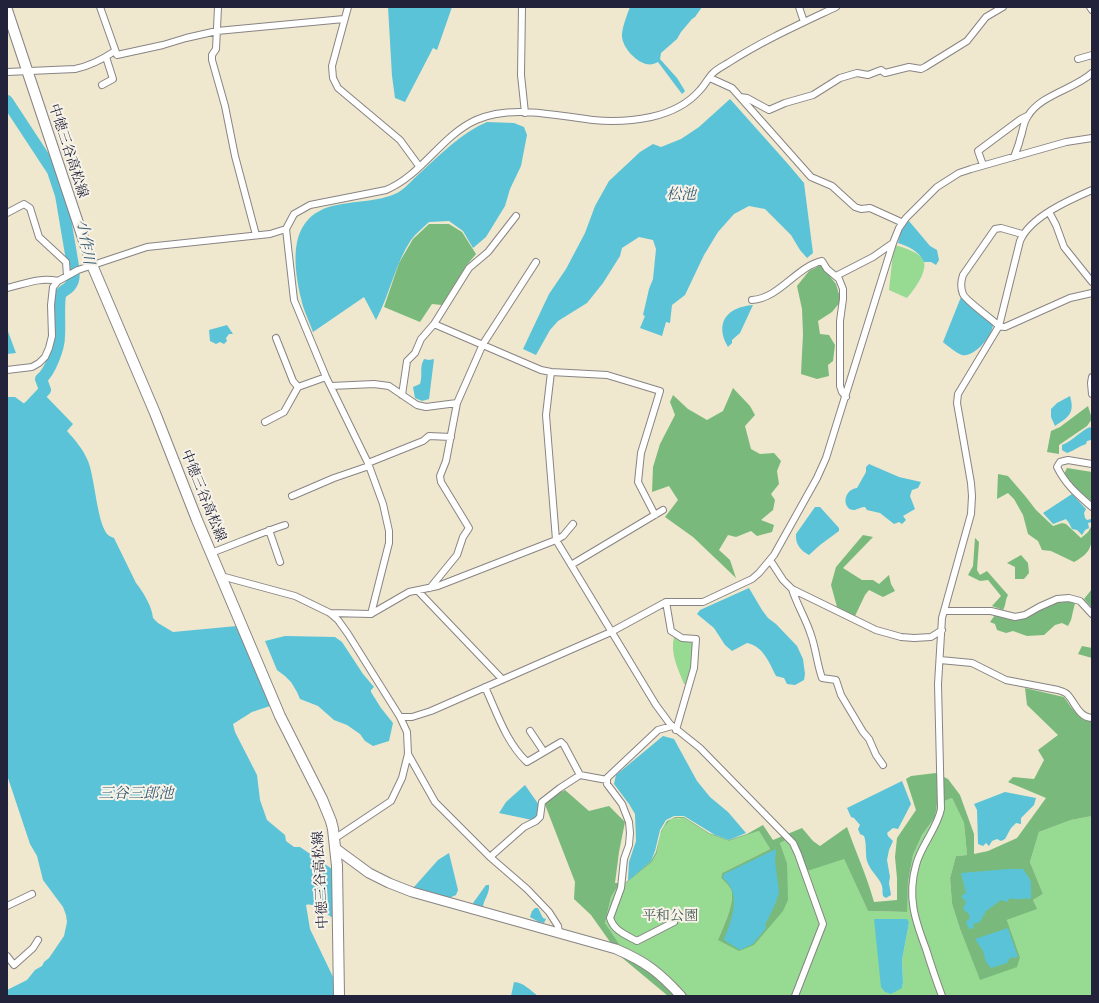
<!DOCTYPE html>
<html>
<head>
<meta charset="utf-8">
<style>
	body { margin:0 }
	#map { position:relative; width:1099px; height:1003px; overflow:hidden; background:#efe7ce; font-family:"Old Standard TT",serif }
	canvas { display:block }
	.frame { position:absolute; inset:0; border:8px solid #22223b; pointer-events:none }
</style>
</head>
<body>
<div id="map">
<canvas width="1099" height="1003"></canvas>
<div class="frame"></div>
</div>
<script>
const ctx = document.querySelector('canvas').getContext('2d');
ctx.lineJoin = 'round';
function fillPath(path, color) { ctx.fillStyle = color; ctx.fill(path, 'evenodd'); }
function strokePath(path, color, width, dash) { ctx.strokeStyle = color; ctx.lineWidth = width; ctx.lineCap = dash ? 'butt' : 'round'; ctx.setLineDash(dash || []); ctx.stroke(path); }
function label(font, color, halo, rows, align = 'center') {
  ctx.font = font + ' "Old Standard TT","Noto Serif JP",serif'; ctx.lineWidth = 4; ctx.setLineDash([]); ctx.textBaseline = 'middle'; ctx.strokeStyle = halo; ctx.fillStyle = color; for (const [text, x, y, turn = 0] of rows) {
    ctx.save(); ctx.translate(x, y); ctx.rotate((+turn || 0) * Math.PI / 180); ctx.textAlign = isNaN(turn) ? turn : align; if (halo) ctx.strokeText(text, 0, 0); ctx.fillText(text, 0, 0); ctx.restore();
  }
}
fillPath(new Path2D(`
	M895,245C904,248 921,252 924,262C927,273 913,291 907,298L889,290L893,253Z
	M674,637L683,640L694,642L693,668L688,684H684C678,669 670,653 674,637Z
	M952,798L964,823L967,855L956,856L950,878L952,904L960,929L980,979L1020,957L1007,920L1036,909L1033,900L1043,894L1030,862L1039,832L1071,820L1092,816V996H689L671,980L622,948L605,923L611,897L619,884H625L652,862L657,853L660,835L664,827L671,819L684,818L709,834L729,841L759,831L770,849L722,873L721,878C725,882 731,887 732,893C733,908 723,927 718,940L787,886V863L780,843L792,837L844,859L868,911L906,912L908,882L913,855L922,835L935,817L937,804ZM874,919L909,923L902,960L903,983L902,988Z`), '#97da92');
fillPath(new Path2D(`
	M429,224H449L462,232L476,254L466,266L442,305L432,304L420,322L384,307L399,263L413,239Z
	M821,265L836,284L841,301L832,312L818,321L820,334L829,335L835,345L833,361L828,365L829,376L817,379L801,374L803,334L802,309L797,286L809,271Z
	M733,388L750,406L755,415L745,426L751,449L760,454L774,453L781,461L777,471L779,484L771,494L775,500L773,510L761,520L774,525L772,532L757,536L751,531L736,537L728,535L719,550L730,560L736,578L693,537L665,517L678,500L669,486L652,492L653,467L660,444L675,415L670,402L673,395L688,409L707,420L723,411Z
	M1088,406L1092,419L1087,426L1059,445V454L1047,452L1051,431L1060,427Z
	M1067,468L1092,472V502L1070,483L1064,474Z
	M998,474L1008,476L1026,497L1036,510L1053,526L1062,523L1066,524L1081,538L1088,532L1092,525C1092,544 1093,552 1074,562L1051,551L1042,550L1038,541L1028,534L1023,515L1014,499L1008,493L997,499Z
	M863,535L873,537L843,568L862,580H873L879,584L889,575L891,584L895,591L883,597L869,590L865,595L855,616L837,607L831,585L836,567Z
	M975,538L979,542L977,570L980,575L987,571L1008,595C1005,600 1006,605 1003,610L992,606L1001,596L988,580L980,581L968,575L973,566Z
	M1021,555L1028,563L1029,573L1024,579H1015V567L1007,563Z
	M1092,589V608L1084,599Z
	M1068,600L1075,603L1071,620L1068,626L1062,623L1055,625L1044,635L1027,636L1013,631L1006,633L997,630L995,624L990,622L995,615L1015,619L1056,602Z
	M1082,646L1092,648V658L1078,654Z
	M1025,688L1064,697C1070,706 1080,721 1092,721V816L1071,820L1039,832L1030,862L1043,894L1033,900L1037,909L1007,920L1020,957L1017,967L980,980L960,929L952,904L950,878L956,856L967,855L964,823L952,798L937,804L935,817L922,835L913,855L908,882L907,912L868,911L844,859L807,871L792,837L780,843L787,863L788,900L783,911L754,945L739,951L718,940C723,927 733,908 732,893C731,887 725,882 721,878L722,873L770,849L759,831L729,841L709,834L684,818H678L671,819L664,827L660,835L657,853L652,862L625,884H619L611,897L605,923L622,948L671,980L689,996H668L620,956L591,915L574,899L575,882L544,802L565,790L589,811L609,806L625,822L619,852L615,883H625L651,861L656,852L661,831L667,821L675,817H684L709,833L729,840L747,834L763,825L773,840L802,828L813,841L820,846L847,827C856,853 867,876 874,902L897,900V878L895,857L897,838L916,810L906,779L911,776L936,773L948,779L960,795L974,834V854L988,851L1017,838L1046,798L1008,782L1013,777L1034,779L1044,760L1038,750L1058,735L1027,705Z`), '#79ba7c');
fillPath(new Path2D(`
	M388,7H452L437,50L433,48L405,102L395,98L392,76Z
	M630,7H702L695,17L692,19L681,32L677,39L661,53L660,59L677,78L685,91L682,94L658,62C654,64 651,65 646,64C635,61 621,46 622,34C623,25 627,15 630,7Z
	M730,99L788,164L804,183L813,253L807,258L800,250L791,235L765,209L749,206L734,214L718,232L704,255L685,295L672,305L670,323L666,322L662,336L640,328L645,316L643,315L649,289L653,279L656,249L653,240L639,237L622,248L620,256L603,283L587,303L558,321L550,330L536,355L523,349L549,294L566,269L585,233L595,206L609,181L640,152L653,144L661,147L681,139L699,127Z
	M487,122L514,123L524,127L527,135L521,166L510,189L505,206L486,237L473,248L463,231L449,221L429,222C423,228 416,233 411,240C395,264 390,294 376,320L364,297L313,332C309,321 303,309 301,298C293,262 288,218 332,206C351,201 379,202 397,193C405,189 413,179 420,173C441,154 461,133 487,122Z
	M908,221H909L930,246L937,250L939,260L936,265L931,262H924C919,251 908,246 898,243L901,231Z
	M961,297L993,323C994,335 974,358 962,355C956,353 948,346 943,342Z
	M753,305L740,333L732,340V343L728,347C714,323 727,307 753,305Z
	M227,325L233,334H229L226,338L227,341L224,344L220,342L216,344L210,341L209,330Z
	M7,329L16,353L7,354Z
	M424,359L429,360L434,359L429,399L422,401L415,398L413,387L420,384C423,374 419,368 424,359Z
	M41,391L73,424L67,431C75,440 83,449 88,461C95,478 97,524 108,535C108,535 113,538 114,538L136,583C143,592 152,606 153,618L158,623L173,632L237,626L256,670L262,688L271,704L270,706L252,712L233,724L235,732L257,775L260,800L267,820L285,835L286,841L294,847H300L332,869L333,918C325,913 315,902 306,905L310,929L333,977V996H7V990L27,980L35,970L42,966L44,962L49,958L64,936L67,922L66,915L63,907L43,880L37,856L30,844L7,775V397H15L26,405Z
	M1070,396C1075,413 1069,417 1055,426L1051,417V409L1057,403Z
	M1090,427C1093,430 1093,437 1091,440L1087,441L1086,444C1079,446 1074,451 1067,453L1062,450V445C1073,441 1080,431 1090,427Z
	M869,464L899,477L921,482L918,488L912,490L910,496L915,509L903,516L906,520L902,524L899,522L894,524L880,513L867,510L865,507C861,507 858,509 855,510C842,511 842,490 857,488L866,472V467Z
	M1072,494L1086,509L1084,513L1085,518L1087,520L1091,519L1092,522L1088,523L1089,528L1085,530L1082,535L1077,530L1072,529L1069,523L1066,519L1053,524L1043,513Z
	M815,507H820L839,528V531L820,545L809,555C801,551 795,544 796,534Z
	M749,588L762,610L768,618L776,624L797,646L803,659L805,674L804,680L795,685L787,684L784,678L776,676C769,662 763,646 747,643L732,651L725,645L714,628L697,614L700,610Z
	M285,636L335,637L342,642L363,674L374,687L371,690V692L381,708L393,723L389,741L373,746L365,741L360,734L347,725L334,720L318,706L300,699L297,692L291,682L285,676L277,670L265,641Z
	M663,736L674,739L697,781L710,797L728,812L746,833L729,840L715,835L684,816H674L666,820L660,830L655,851L651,861L628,881L629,862L636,841L635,814L629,804L614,784L616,775Z
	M902,781L911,804L898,829L893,828L887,833L888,836L893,841L889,850L887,860L890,877L889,883L891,895L886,898L883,896C882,893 883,889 882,886C880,878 870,871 867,861C865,853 867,844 864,836L860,834L858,829L860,825L854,818L851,817L847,808Z
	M525,785L539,805C538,812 538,816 532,820L499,813L506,802Z
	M1005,792L1036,798L1034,805L1021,818V824L1016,823L1011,828L1005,839L1001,841L997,839L992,841L989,846L986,843L983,846L978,844L977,810L974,804Z
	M776,849L775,861L779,892L776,902L765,925L766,928L753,944L740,950L724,940C731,920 743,895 723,878L724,874Z
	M449,853L458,890L456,895L449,898L419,891L414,887L438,860Z
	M1008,869H1023L1031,881V899C1024,897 1017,901 1010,898L1007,902L1001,900L986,911L980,922L973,924L974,928L969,929L966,922L970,918L968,913L963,909L966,902L961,896L966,893L961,873Z
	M486,885H489C490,894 483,900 483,908L474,905L473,903Z
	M535,908H538L543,918L546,919L544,923L539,922L530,917L532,911Z
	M874,919H907L909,923L902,960L903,983L902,988L891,994L885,992L881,987Z
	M1008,928L1018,957L1010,958L1007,963L991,968L986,962L983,951L975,939Z
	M514,982C523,982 531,991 538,996H511Z`), '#5ac3d7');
strokePath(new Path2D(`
	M7,101L53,171L61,195L73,266C74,274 75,282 68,288C64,291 62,291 60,295C58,309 60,323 59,336C59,348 50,372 41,379L45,390L29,407L7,425`), '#5ac3d7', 12);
const street = new Path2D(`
	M100,7L117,55L163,45L186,38L217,31L344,19
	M218,7L216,49L212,55V60L225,106L235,156L256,235
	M348,7L332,66L333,78L338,88L400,140L419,166
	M522,7L521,75L525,113
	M799,7L804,22
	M1090,7L1092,10
	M1078,59L1092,55
	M7,72L75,69C90,66 103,59 115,51
	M710,78L732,88L811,177L832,186L855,207L861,209L870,208L901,222
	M102,85L113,79L106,57
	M740,97L747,98L769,110L785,103L813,95L840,78L857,73L868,75L881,70L885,73L909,67L921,69L925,67L967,41L986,17L1003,7
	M1014,157C1016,151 1019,145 1020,139C1023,132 1023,122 1028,116C1040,95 1075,89 1092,73
	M983,165L978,151L1021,119L1027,116
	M1049,212L1056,225L1064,247L1092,282
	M7,213L24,204L30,208L39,237L66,262L67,276
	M1022,234L1001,228L995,229L963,275C961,281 960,287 963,294C965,300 992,319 999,326L1005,327L1070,298L1092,293
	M836,276L873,257L893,243
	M7,288C25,284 39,277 58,281
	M752,300C780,298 796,267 822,261L827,269L839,279L843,289V299L840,321V386L842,392L846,397
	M434,324L541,370L551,372L607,375L660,391L641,453L638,482L655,515
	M276,338L293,381L298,387
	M7,370L32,367L39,363L45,357L49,348L52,336L51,305L53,287L58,281L78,270L147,247L270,234L286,229
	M551,372L546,415L556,540L563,536L573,524
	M1092,377L1091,383L1092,394
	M331,386L374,384L389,386L417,405L426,407L457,403
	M402,395L407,361L415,353L421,339L434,324L469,268L488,252L516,216
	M265,422L284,412L298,387L326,377
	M368,463L423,441L429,436L451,437
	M1092,464L1068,460L1060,462L1057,467C1066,485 1077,494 1092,507
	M292,496L334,478L369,466
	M269,530L280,562
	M211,553C236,544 260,533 285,525
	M770,560L783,580L792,589L876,630L901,637L914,638L931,637L942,630
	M571,565L663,510
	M221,576L295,596L330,613L338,620L348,634L400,717L407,732L408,754L402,778L391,801L334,839
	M430,588L457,555L463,537L469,528L441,482L440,476L446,461L457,403L483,344L536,262
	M792,589C797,605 806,619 811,635C816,649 817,664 822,678L836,680L841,695L863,732L869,739L876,755L883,765
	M418,591L502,679
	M666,602L671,631L682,638L696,639L694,668L676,730
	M944,611H991L1015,617L1025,615L1039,607L1057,599L1069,598L1080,601L1092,614
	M330,613L371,614L409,592L438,586L556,540L656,705L670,724L700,748L793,843L798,854L823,924L795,996
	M371,614L389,543V531L383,504L368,463L326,377L294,300L286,229L294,214L310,205L386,190C422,175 441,136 476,120C511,104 558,116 593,120C612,122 632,121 651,117C669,113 688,104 700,90C705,85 708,78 713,73C717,69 723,66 728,63C762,41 800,24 836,7
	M940,660L972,663L1006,680L1058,690C1061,691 1065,692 1067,694C1075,702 1078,717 1092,718
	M485,687C497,713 506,742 527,762L561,742L564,745L580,775L607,780
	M400,717H412L431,711L611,632L666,602H703L752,579L759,573L774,555L817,478L826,458L893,243L899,228L906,218L937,187L959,173L971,169L1066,142L1092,138
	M672,726L658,730L607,778V784L622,804L629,822L630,833L629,845L624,859L621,888L610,918C614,931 626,935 637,941L674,922
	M530,731L544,752
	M408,754L435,802L490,857L527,889L549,912L558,926L559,933
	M490,857L524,827L536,821L540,817L542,802L560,788L580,775
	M7,906L32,894
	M7,956L14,965L33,948L38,940
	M942,996C936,980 931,965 926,949C915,920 907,897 916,865C921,845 937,829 941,809L938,684L942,618L971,514L972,496L971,483L957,403L958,394L999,326L1020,241C1030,217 1069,200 1092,190`);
const secondary = new Path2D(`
	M335,848L369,873L389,883L412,892L616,949C646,962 659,972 681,996`);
const primary = new Path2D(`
	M7,10L92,265L155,413L197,520L280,716L322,799L331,821L333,829L337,866L339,996`);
strokePath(street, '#888484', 8);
strokePath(secondary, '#888484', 11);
strokePath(primary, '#888484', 12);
strokePath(street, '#fff', 6);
strokePath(secondary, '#fff', 9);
strokePath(primary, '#fff', 10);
label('14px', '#22223b', '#f7f3e8', [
	["中徳三谷高松線",68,151,72],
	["中徳三谷高松線",203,496,68],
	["中徳三谷高松線",321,880,-93]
]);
label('14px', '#455955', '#f7f3e8', [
	["平和公園",670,916]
]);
label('italic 15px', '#365a72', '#f7f3e8', [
	["松池",681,195],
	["小作川",85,242,81],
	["三谷三郎池",136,794]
]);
</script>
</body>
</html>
